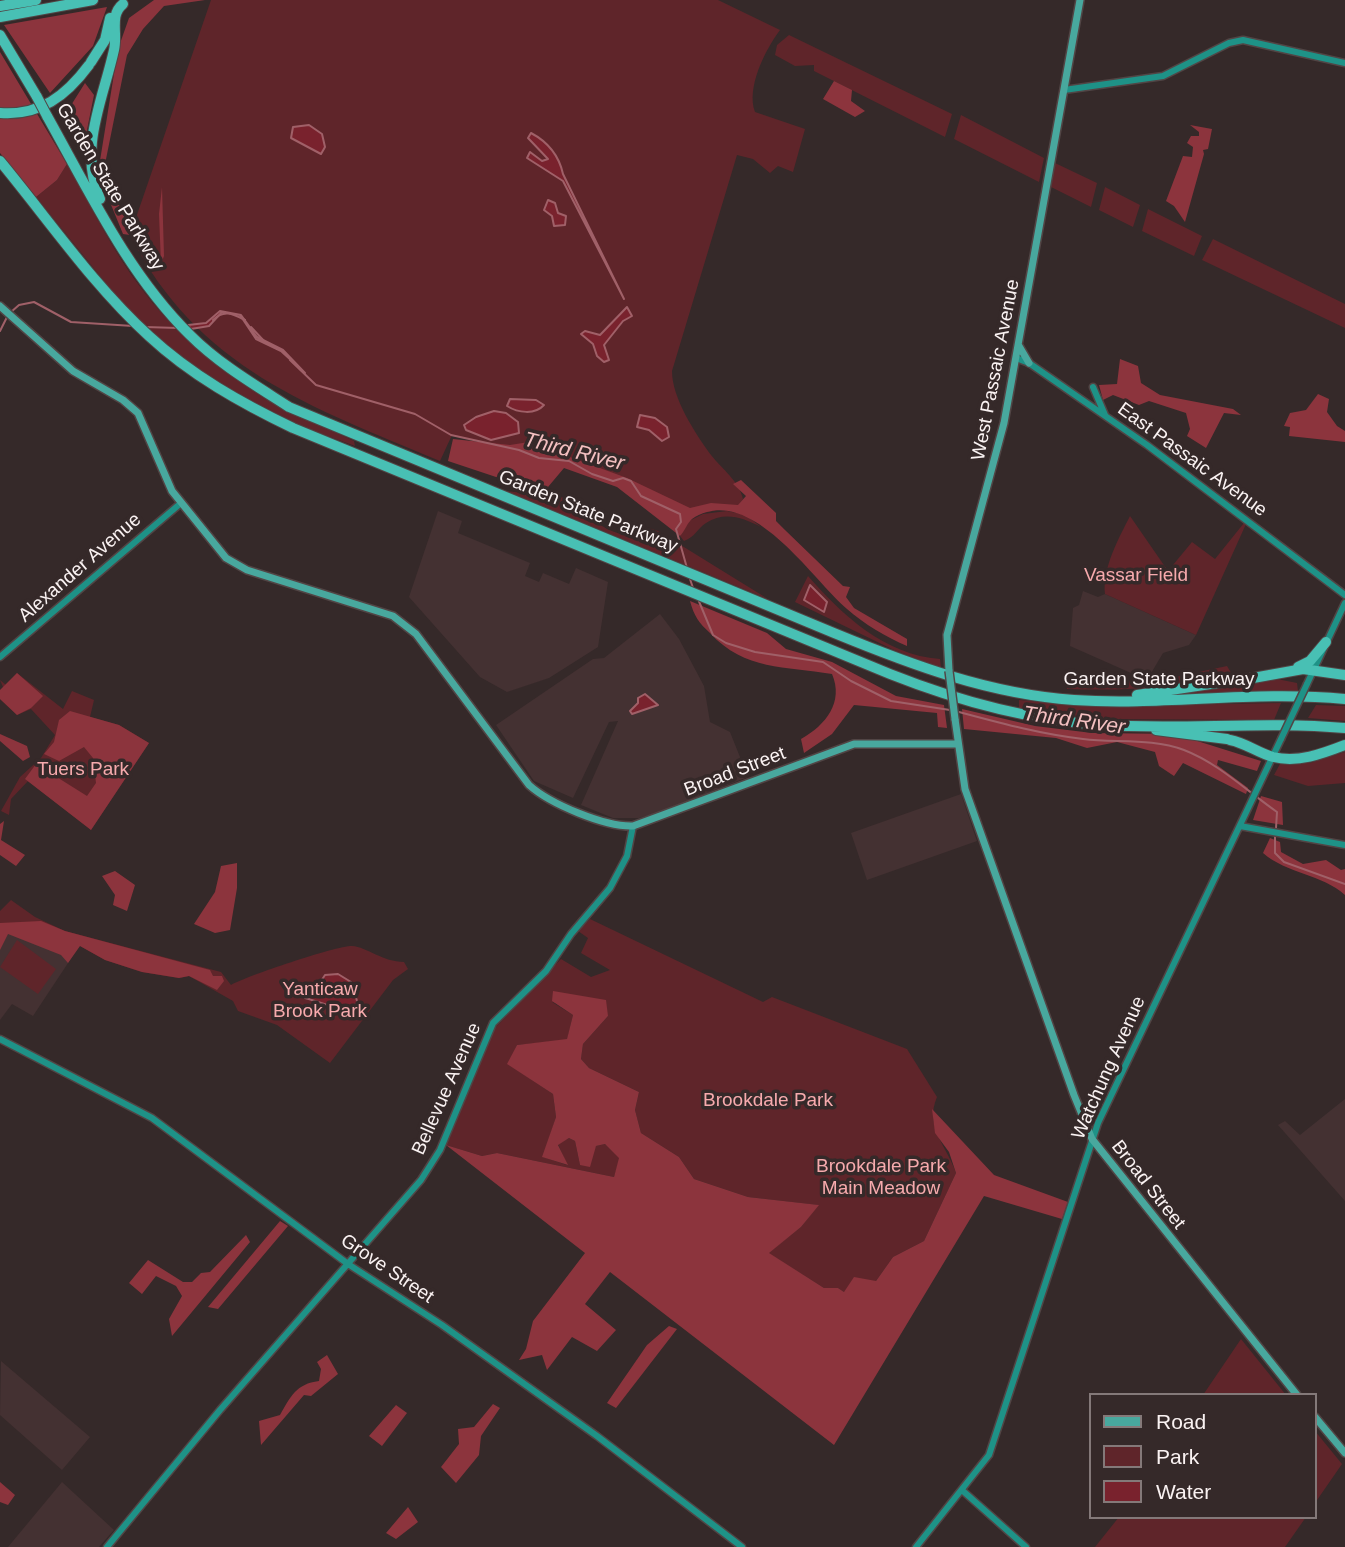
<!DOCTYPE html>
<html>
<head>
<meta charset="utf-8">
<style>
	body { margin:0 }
	#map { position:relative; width:1345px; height:1547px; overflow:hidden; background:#352929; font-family:Arial,sans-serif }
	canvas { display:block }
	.legend { position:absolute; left:1089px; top:1393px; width:228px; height:126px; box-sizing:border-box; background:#352929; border:2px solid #847979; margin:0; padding:9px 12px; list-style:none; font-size:21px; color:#faf2f2 }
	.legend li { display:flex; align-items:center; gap:14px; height:35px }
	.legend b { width:35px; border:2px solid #847979 }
</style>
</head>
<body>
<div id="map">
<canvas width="1345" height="1547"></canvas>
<ul class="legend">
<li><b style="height:9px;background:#48a89e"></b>Road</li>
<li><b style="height:19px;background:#5f252a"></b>Park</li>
<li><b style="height:19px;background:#79222d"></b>Water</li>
</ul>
</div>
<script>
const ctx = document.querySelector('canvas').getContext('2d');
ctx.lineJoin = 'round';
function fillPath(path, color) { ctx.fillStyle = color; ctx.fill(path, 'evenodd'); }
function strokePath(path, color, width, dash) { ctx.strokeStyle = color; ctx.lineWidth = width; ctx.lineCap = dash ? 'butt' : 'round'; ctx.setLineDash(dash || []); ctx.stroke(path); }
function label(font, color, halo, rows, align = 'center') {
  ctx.font = font + ' Arial,sans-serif'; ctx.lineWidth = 7; ctx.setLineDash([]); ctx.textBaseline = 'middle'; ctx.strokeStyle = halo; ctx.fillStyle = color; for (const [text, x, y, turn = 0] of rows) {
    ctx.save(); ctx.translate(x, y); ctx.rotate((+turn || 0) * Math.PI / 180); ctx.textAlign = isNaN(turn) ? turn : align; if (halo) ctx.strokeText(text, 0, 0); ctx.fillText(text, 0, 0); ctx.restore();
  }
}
fillPath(new Path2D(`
	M438,511L462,521L458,533L530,563L525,576L539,582L543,573L569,584L576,568L608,582L598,647L549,678L507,692L480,677L409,597Z
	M1083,591L1098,597L1105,594L1196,635L1189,645L1163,653L1150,675L1140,677L1070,646L1073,608L1079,605Z
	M660,614L679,639L704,686L710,722L730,732L748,777L654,814L639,818H613L581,805L618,721L609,722L573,798L534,781L496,725L593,659L604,658Z
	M961,794L977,841L867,880L851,833Z
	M0,928L74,954L33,1016L12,1004L0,1020Z
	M1345,1099V1201L1278,1125L1285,1121L1300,1135Z
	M1,1361L90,1437L62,1470L0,1415Z
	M62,1482L114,1530L99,1547H8Z`), '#443132');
fillPath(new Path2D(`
	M211,0H718L780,30C765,50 746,88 755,112L805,129L793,172L778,166L770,173L753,159L737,155L672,371C672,398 695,433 711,455C722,469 739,481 743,499L738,506L693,515L519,450L452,435L440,461C311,407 197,368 130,235Z
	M789,35L952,114L945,137L814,71V65L795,66L775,55L777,45Z
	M961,115L1044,158L1039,182L954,139Z
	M1055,163L1097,183L1091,207L1051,187Z
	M67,164C91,206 112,250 141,288C196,362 272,403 354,441L355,446L289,422L244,400L187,364L130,313L36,197L57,180Z
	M1105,187L1140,205L1133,227L1099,210Z
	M1148,209L1202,236L1194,256L1142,231Z
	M1213,239L1345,304V328L1202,260Z
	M506,491L577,499C585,521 616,537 637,536L640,525L658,531L768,599Z
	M727,511L746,515L761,527C743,518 725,511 706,523C697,529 695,537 684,541L680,536L689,521L703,514Z
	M1130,516L1168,571L1192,542L1215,559L1244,523L1246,524L1196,635L1105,594C1102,568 1119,538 1130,516Z
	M808,576C842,615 885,655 940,659L941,668L894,650L795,602Z
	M1227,666L1233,676C1178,688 1124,691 1067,689L1066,680H1102L1113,677L1142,684Z
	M17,673L63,709L72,691L94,700L90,717L119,725L149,743L91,830L28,781L11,799L9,815L1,811L20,777L41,758L55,735L31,709L17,715L0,699L3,687L0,680L6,685Z
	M1267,677L1297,683L1298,691L1171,695Z
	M1019,700L1094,706L1281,703L1274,720L1101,719L1019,708Z
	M1316,705L1345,706V721L1308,718Z
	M1345,752V783L1308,786L1274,775L1281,762L1310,763Z
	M11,900L35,917L65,931L221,972L231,985C247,976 335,946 352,946C367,947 383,962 404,962L408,969L393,980L330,1063L277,1025L238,1011L233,1001L189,976L179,978L142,972L105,960L80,946L0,928V911Z
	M590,919L763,1002L772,997L907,1049L937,1097C924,1127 947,1146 956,1173L924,1241L893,1257L876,1281L844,1292L838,1288H824L768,1253L801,1227L818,1205L748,1197L694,1179L679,1157L641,1133L635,1110L639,1092L589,1068L581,1059L583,1044L608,1016L552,1002L573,1015L567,1040L517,1045L508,1064L553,1094L556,1117L543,1157L567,1165L558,1144L569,1138L575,1141L580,1165L596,1146L605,1144L620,1158L614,1177L497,1153L482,1156L446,1145L492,1031L561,959L591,977L610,970L581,953L588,938L578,931Z
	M17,940L56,969L38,994L0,967Z
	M1241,1339L1286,1395H1203Z
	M1315,1431L1342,1464L1315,1503Z
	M1119,1517H1306L1285,1547H1095Z`), '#5f252a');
fillPath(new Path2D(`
	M154,0H205L164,6L143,29L127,55L103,174L127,220L130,235L123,234L98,173L118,49L129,18Z
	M107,7L93,46L50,93L4,25Z
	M0,52L67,164L57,180L36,197L0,153Z
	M834,81L852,90L851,101L865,111L855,117L823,99Z
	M85,83L94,95L84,145L63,118Z
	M1190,125L1212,129L1208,149L1203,150L1204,154L1185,222L1174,206L1166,201L1183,156L1192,157L1193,147L1187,143L1191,136H1199V132Z
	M162,187L164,256L161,264L159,214Z
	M1120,359L1138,366L1141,383L1160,395L1233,409L1241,415L1224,413L1206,448L1187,436L1190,429L1186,413L1149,401L1139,405L1113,395L1103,400L1099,385L1117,384Z
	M1318,394L1329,399L1327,412L1337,426L1345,431V442L1289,436L1290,427L1284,426L1290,413L1306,410Z
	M453,439L510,445L529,442L627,478L690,508L711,503L738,505L746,496L733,484L741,480L776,513V521L785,530L843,586L850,587L846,597L854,608L907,639V646C886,637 864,624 847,609C811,578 749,481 692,519C687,523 685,531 680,536L617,487L564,468L548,487L496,477L448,461Z
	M690,601L767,633L786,649L832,662L896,696L944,705L947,728L938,727L937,713L854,705L832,734L804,753L801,739C826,725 844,702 832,674C785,666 745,671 710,633C699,623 694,616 690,601Z
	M17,673L43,696L31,708L17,715L0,699V690Z
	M962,709L1035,726L1092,733L1175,734L1261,761L1257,771L1218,760L1217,765L1248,788L1246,794L1183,763L1174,776L1159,766L1155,752L1117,742L1087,748L1056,738L964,729Z
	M70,711L119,725L149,743L91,830L25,779L36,764L87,796L96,783L93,758L84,747L59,761L44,754L54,742L59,720Z
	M0,734L27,746L30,757L23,761L0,741Z
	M1261,796L1282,802L1283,825L1253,820Z
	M4,821L1,840L25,855L16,866L0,855V824Z
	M1270,838L1280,842L1281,852L1303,864L1326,860L1341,870L1345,869V895C1322,874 1287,874 1263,853Z
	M237,863V888L230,930L215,933L194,924L215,892L221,866Z
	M115,871L135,885L127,911L113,905L115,895L102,876Z
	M41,921L65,931L210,970L213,976H222L224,981L217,990L189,976L179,978L142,972L105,960L80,946L68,963L61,955L8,934L0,950V923Z
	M553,991L606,1000L608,1016L583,1044L581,1059L589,1068L639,1092L635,1110L641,1133L679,1157L694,1179L748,1197L819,1205L801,1227L769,1253L824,1288H838L844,1292L854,1277L876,1281L893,1257L924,1241L956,1173L949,1152L935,1133L932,1109L994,1175L1068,1202L1062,1219L984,1196L834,1445L610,1272L585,1304L616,1330L597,1351L572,1337L547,1370L542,1355L519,1360L526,1349L533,1321L585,1253L446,1145L482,1156L497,1153L614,1177L619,1158L605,1144L596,1146L590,1167L580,1165L575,1141L569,1138L558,1145L568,1165L542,1157L556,1117L553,1094L507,1064L517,1045L567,1039L573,1015L552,1001Z
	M280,1221L288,1226L218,1309L208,1307Z
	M246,1235L250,1242L172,1336L169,1319L182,1296L176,1286L156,1276L142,1294L129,1283L148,1260L183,1282H192L201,1273L210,1272Z
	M669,1326L677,1329L616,1408L607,1403L647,1345Z
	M327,1355L338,1374L311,1396L304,1395L261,1445L259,1421L280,1415C291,1396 296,1384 319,1381L321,1369L317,1362Z
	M493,1404L500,1408L481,1436L479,1455L456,1483L441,1467L459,1444L458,1429L474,1427Z
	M396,1405L407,1413L382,1446L369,1436Z
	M0,1482L15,1495L8,1505L0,1502Z
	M408,1507L418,1522L396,1539L386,1533Z`), '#8c343d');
const water = new Path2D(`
	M309,125L322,134L325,147L321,154L291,138L293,127Z
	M531,133C548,142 559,156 563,174L624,299L563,181L527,158L530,152L542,161L548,159L528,138Z
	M548,200L555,203L558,213L566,216L565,225L554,226L552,216L544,210Z
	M627,307L632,316L623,321L604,345L609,360L604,362L597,356L593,344L581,334L585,331L600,335Z
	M220,311L241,315L257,337L283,350L305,373L281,351L256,339L240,315L222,312L209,326L191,329L188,325L206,323Z
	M510,399L536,400L544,405C535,415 518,413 507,406Z
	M494,411L506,413L518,422L519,433L491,440L466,430L464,425L476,417Z
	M640,415L655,418L667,427L669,437L662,441L649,430L637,427Z
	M810,585L827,602L824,612L804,600Z
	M645,694L658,705L632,714L630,711L638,703V698Z
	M338,974L351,982L358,1004C335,1012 325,1003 305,998L314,992L325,975Z`);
fillPath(water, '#79222d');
strokePath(water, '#a06068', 2);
strokePath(new Path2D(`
	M11,312L19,305L34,302L71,322L133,326
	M213,320C224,309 233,314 245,320
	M145,327L178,328
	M251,327L264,341
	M0,331L7,317
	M290,360L316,385L415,414L451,435L519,450L539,458L569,461L592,474L613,481L623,478L631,481L641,496L680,514L681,522L676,529L687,568
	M689,576L693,588
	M698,599L713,635L726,643L755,652L823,662L851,681L891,701L950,710
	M959,712C1000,723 1040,734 1083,739C1116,743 1152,738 1184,750C1218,763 1247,791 1277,812L1276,828
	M1275,834V853L1284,862L1345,884`), '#a06068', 2);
const secondary = new Path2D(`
	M1064,90L1163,76L1229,43L1243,40L1345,63
	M1016,358L1029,363L1147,445L1345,595
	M1093,387L1105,415
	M0,657L181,503
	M1307,684L1345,603
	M1240,826L1345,845
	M0,1039L152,1118L348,1264L442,1325L597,1436L742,1547
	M963,1491L1026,1547
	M107,1547L220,1410L421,1180L440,1150L493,1023L546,971L571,934L610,888L627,856L633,826
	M916,1547L989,1455L1098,1123L1281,739`);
const primary = new Path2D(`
	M0,306L73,371L123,400L138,413L172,491L226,558L247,570L393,616L416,634L529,785C550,804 605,827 633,826L854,744H957
	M1019,346L1029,363
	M949,671L947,635L1004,423L1080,0
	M955,719L965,789L1074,1095L1092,1139L1297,1395
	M1315,1417L1345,1453`);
const highway = new Path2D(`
	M0,6L36,0
	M0,17L93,0
	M0,35L37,97
	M91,62L105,40L110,18
	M0,113C40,116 66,96 89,65
	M47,116C89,191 128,274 190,335C219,364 255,385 289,407L834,633C912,665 989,694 1074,700C1164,706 1255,690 1345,699
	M0,161C48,219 93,285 149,336C191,375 241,403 293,428L890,674C958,701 1028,720 1101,725C1182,730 1264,721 1345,728
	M100,199C78,149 103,100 114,50C118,34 109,15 123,4
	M1298,667L1310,661L1326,642
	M1242,680L1303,669L1345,675
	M1137,695L1237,680
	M1156,730L1227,739
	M1230,740C1246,743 1258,753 1273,757C1298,763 1322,754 1345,745`);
strokePath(secondary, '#514545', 9);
strokePath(primary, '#514545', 10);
strokePath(highway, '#514545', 12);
strokePath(secondary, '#1e9287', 6);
strokePath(primary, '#48a89e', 7);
strokePath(highway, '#48c0b4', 10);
const secondaryBridge = new Path2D(`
	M1281,739L1307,684`);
const primaryBridge = new Path2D(`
	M949,671L955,719`);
const highwayBridge = new Path2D(`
	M37,97L47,116`);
strokePath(secondaryBridge, '#514545', 9, []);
strokePath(primaryBridge, '#514545', 10, []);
strokePath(highwayBridge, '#514545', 12, []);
strokePath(secondaryBridge, '#1e9287', 6);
strokePath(primaryBridge, '#48a89e', 7);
strokePath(highwayBridge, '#48c0b4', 10);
label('19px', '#faf2f2', '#352929', [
	["Garden State Parkway",110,187,59],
	["West Passaic Avenue",996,370,-79],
	["East Passaic Avenue",1192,460,36],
	["Garden State Parkway",588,512,22],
	["Alexander Avenue",80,568,-41],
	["Garden State Parkway",1159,680],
	["Broad Street",735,772,-21],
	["Watchung Avenue",1109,1068,-66],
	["Bellevue Avenue",447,1089,-66],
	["Broad Street",1148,1185,52],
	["Grove Street",387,1269,34]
]);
label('19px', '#f7aaad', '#352929', [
	["Vassar Field",1136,576],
	["Tuers Park",83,770],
	["Yanticaw",320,990],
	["Brook Park",320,1012],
	["Brookdale Park",768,1101],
	["Brookdale Park",881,1167],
	["Main Meadow",881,1189]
]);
label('italic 21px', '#f4c0c1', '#352929', [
	["Third River",574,452,14],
	["Third River",1074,721,8]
]);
</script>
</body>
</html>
